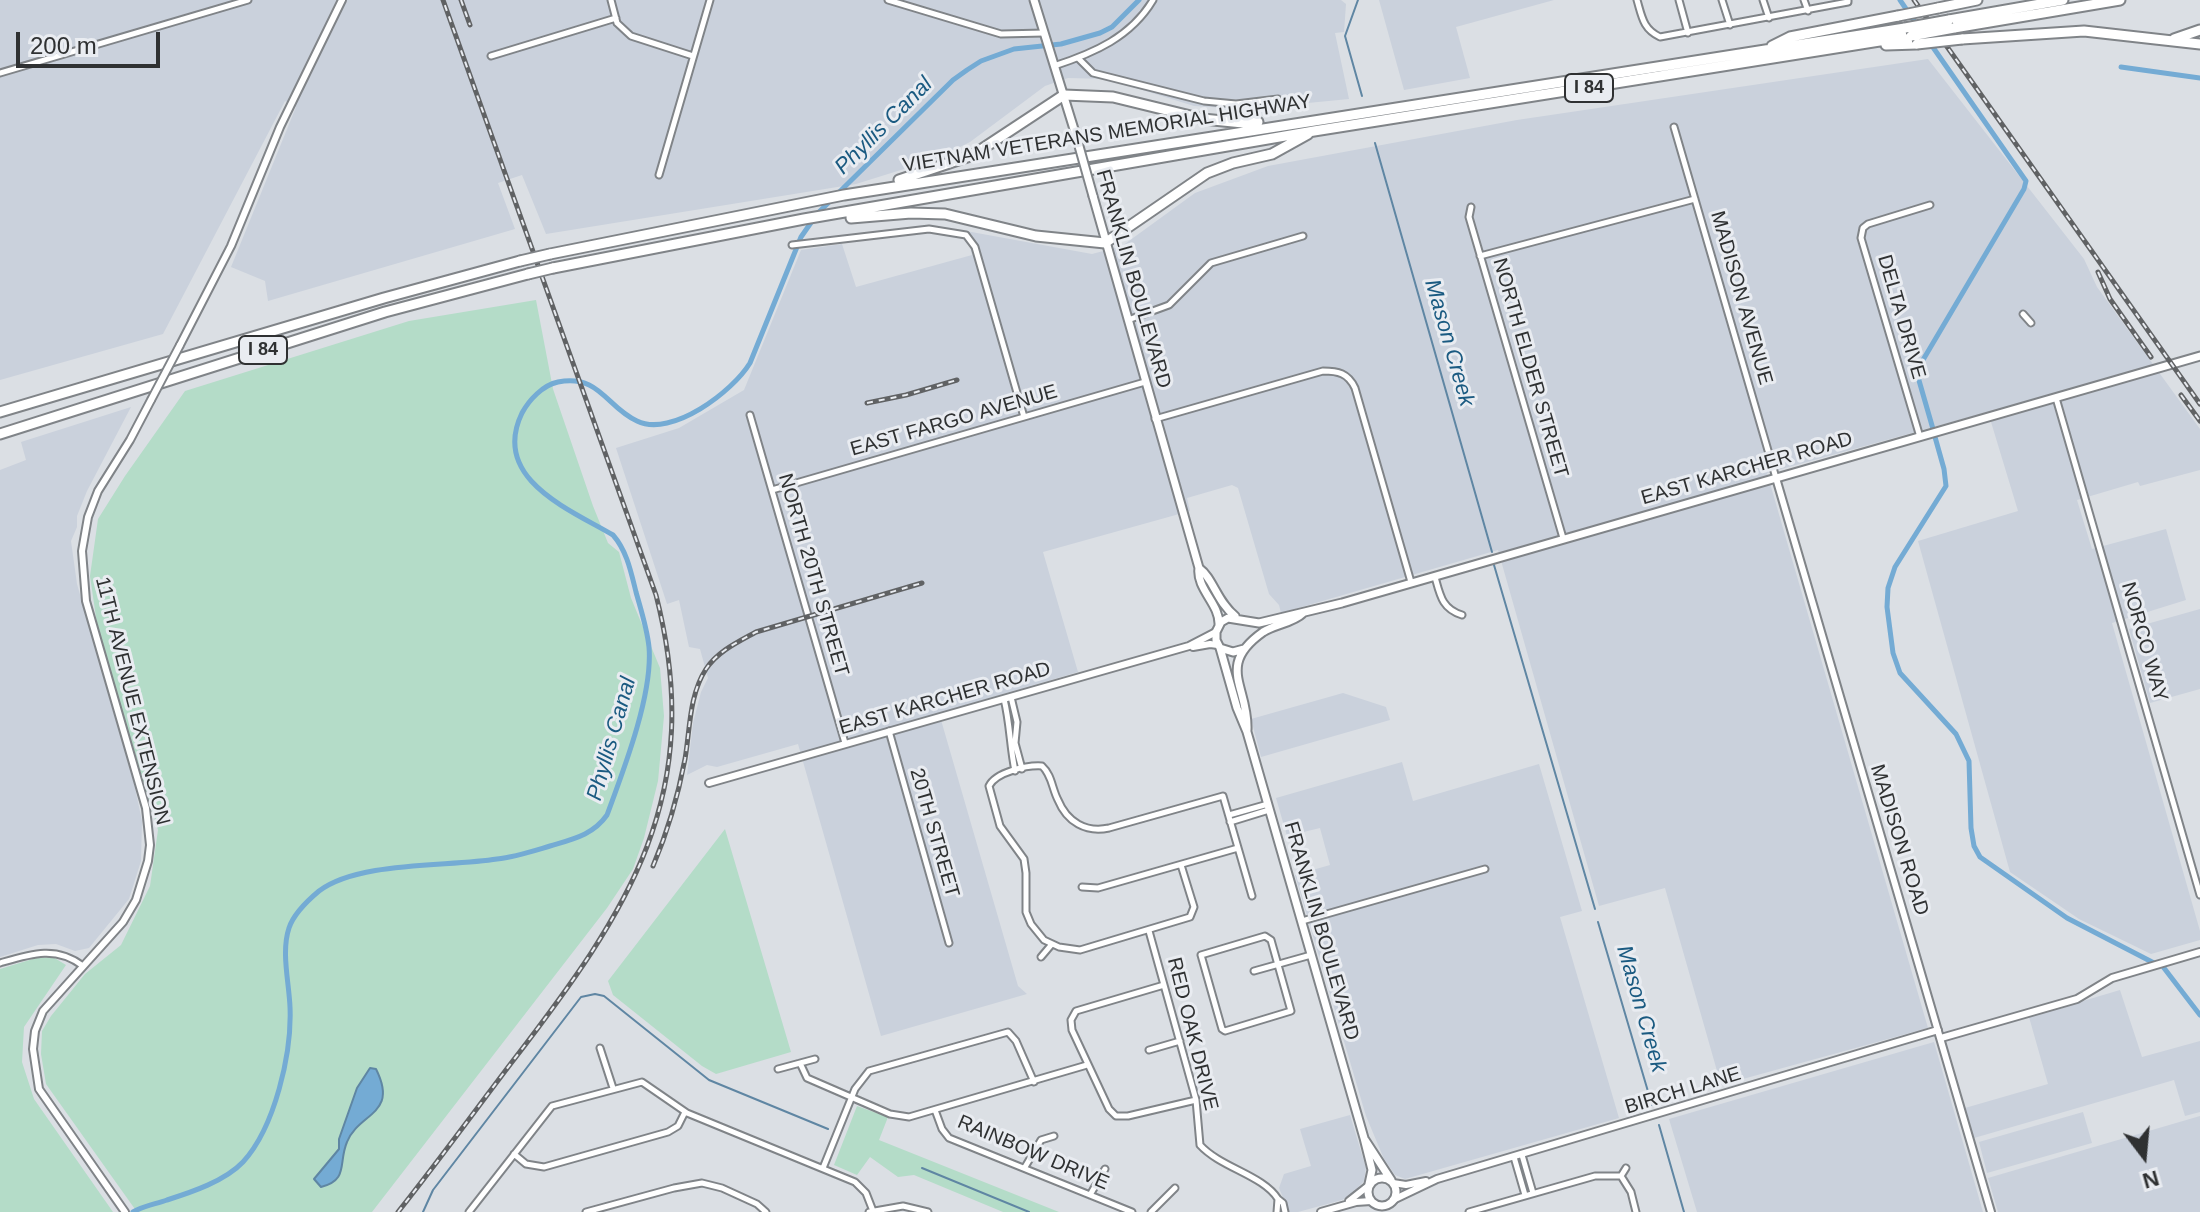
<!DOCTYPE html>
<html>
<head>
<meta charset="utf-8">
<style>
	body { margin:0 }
	#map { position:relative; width:2200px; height:1212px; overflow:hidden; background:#dbdfe4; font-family:Arial,sans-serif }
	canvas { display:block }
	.north { position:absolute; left:2104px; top:1116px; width:80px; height:80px; -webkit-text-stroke:6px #e9ecf1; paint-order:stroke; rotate:164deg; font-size:22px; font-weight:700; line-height:32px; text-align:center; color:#2f3132 }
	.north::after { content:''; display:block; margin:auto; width:28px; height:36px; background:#2f3132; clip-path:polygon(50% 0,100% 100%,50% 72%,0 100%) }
	.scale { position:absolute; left:16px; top:32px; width:144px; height:36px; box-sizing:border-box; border:4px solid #2f3132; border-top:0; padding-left:10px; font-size:24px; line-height:28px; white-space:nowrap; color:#2f3132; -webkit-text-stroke:6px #e9ecf1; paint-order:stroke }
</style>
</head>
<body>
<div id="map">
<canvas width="2200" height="1212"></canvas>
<div class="north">N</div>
<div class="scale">200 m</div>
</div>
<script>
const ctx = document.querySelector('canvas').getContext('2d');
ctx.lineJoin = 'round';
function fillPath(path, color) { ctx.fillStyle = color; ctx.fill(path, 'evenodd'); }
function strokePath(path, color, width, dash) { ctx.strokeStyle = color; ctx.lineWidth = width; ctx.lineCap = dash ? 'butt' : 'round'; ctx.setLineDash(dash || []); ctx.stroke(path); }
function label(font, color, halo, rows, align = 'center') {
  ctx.font = font + ' Arial,sans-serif'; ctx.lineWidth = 6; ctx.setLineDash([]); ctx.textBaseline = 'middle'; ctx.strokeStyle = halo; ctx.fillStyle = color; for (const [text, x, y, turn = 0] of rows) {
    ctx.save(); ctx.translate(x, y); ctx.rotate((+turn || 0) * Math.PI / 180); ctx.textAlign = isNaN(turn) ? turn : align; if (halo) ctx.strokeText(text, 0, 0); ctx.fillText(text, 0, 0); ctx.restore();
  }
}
fillPath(new Path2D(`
	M0,0H1341L1346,4L1344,32L1335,33L1349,99L1246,109L1194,106L1107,79L1068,78L1045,86L970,142L936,159L856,184L546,234L522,175L498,183L515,229L268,301L265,281L231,267L296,107L285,101L163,334L0,380Z
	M1379,0H1554L1456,27L1470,78L1404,90Z
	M1928,59L2084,259L2097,287L2200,429V470L2140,486L2138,482L2077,500L2092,549L2166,529L2186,600L2112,623L2200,931V940L2151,954L2079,919L2010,872L1918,541L2018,511L1988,412L1767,473L1928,1028L1721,1085L1665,888L1599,906L1498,550L1281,613L1279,605L1269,594L1238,488L1232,485L1187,498L1190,511L1043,552L1078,672L939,713L1018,986L1027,994L881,1036L798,744L717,767L707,765L687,775L693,723L701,692L708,678L700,649L689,647L679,600L667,604L616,448L679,428L744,390L801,250L842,244L856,287L972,255L966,231L1092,254L1122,246L1195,193L1268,166L1517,120Z
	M131,407L87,491L77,516V527L71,541L77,584L134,783L142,821L141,861L129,899L89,948L75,951L56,944L38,945L0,957V470L26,460L21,442Z
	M2200,609V689L2150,703L2129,629Z
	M1343,693L1386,707L1390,720L1261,757L1251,719Z
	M1402,762L1413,801L1539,764L1582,911L1560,917L1619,1118L1405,1179L1395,1175L1384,1159L1366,1116L1295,875L1330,865L1320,828L1287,836L1276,798Z
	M2120,990L2142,1057L2200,1041V1112L2185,1116L2174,1080L1974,1138L1965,1108L2048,1084L2029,1017Z
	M1934,1042L1983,1212H1697L1669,1119Z
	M2083,1112L2092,1143L1987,1173L1979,1142Z
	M1350,1115L1366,1168L1364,1181L1350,1196L1342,1200L1298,1212H1289L1279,1188L1284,1174L1311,1166L1300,1129Z
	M2200,1116V1212H1998L1988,1178Z`), '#cad1dc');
fillPath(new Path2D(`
	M536,300L553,389L593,506L608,543L619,552L631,598L660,668L664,716L658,781L644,838L633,869L607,908L372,1212H137L46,1084L41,1054L42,1031L51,1016L85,974L121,945L150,886L158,830L98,631L90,576L98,519L125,476L185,391L409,321Z
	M725,829L791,1052L716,1074L702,1066L613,995L608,981Z
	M53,957L66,965L24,1027L22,1062L34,1099L113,1212H0V969L36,958Z
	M857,1106L888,1117L879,1140L1059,1212H1003L914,1175L898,1177L870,1157L857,1175L834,1165Z`), '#b4dcc8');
const water = new Path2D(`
	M370,1068L376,1069C399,1115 359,1112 347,1142C338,1163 349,1180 321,1187L314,1179L339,1149V1139L357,1088Z`);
fillPath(water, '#74abd4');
strokePath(water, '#5f86a3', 2);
strokePath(new Path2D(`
	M1358,0L1345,36L1362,96
	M1375,143L1492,552
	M1494,565L1595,909
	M1598,922L1652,1105
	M1659,1125L1684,1212
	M922,1168L1029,1212
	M423,1212L433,1190L581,997L595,994L604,996L709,1080L828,1129`), '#5f86a3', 2);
strokePath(new Path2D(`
	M1900,0L1917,25
	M1930,43L2026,181L2024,189L1920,365L1918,377L1933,429
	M2121,67L2200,78
	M1935,437L1944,469L1946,486L1895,567L1888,588L1887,607L1893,653L1900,673L1956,734L1969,761L1971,828L1974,846L1980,857L2067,918L2154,963
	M2164,968L2200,1015
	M133,1212C143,1206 156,1204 167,1200C192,1192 225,1181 243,1162C275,1127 292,1053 290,1007C289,982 281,952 289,928C294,913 307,901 319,891C359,861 447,867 497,859C515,857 533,851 550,846C573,839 593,835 607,815C624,769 653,694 649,647C647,628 641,610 636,592C631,572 627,551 613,535C571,510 490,479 522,413C529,400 543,385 558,382C600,374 606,407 637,421C672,438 733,391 750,363L801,237L817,214L953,80L967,70L981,61L1014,49L1061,44L1100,33L1112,27L1139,0`), '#74abd4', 5);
const minor = new Path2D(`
	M611,0L617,23L631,36L693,56
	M888,0L1001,34L1044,33
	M1637,0C1642,17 1643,29 1660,37L1848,2V0
	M1679,0L1688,33
	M1722,0L1730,25
	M1763,0L1769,18
	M1804,0L1808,11
	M491,56L616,18
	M1078,58L1093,73L1204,101L1236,104L1278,99
	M1054,66C1094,53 1131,37 1153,0
	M0,73L248,0
	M1674,127L1776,478
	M659,175L710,0
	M1471,207L1469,217L1563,538
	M792,245L929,229L966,235L975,247L1024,417
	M1480,256L1695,199
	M2023,314L2031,323
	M1128,320L1169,305L1211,263L1303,236
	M2056,398L2200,895
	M750,415L845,743
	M1155,419L1323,371C1338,371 1348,373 1355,388L1411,582
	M1920,437L1861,238L1863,228L1868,224L1930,205
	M772,490L1145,382
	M1435,577C1440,595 1442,609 1462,615
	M1011,697L1017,722L1015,743L1022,769
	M1004,699C1010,723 1010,747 1015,771
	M889,731L949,943
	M1229,815L1268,804
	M1230,822L1269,810
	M1181,865L1194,907L1190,917L1080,950L1059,947L1044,940L1031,924L1026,912V873L1024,859L1000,826L989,786C996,772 1027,765 1042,766C1052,775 1052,789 1058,800C1067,822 1086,833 1109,828L1223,796L1252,896
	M1082,887L1098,888L1238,848
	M1302,921L1485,869
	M1149,931L1196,1100L1200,1145C1221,1168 1263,1175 1278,1199
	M1265,936L1271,940L1291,1011L1225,1031L1222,1029L1201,955Z
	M1041,957L1052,944
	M0,963C30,954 56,945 83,966
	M1254,971L1311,955
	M1164,985L1076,1011L1071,1020L1072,1030L1109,1109L1116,1116H1128L1196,1100
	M600,1048L613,1088
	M1149,1050L1180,1041
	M800,1063L807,1078L890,1114L909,1117L1087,1065
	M778,1069L815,1059
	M935,1110L942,1129L949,1138L1132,1212
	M514,1154L526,1164L544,1167L668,1132L678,1126L685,1112
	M1522,1155L1533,1193
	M1514,1157L1525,1195
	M1025,1167L1041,1140L1054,1136
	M823,1168L855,1089L869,1071L1008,1032L1016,1041L1034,1082
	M1621,1176L1631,1192L1636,1212
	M1621,1176L1626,1168
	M1090,1195L1105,1169
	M469,1212L552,1106L642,1082L687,1113L855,1182L866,1193L873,1211
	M586,1212L674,1188L702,1183L722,1188L757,1204L766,1212
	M869,1212L903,1206L928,1212
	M1151,1212L1175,1188
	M1277,1212L1278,1199L1283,1203L1285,1212
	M1469,1212L1595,1176H1621`);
const tertiary = new Path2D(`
	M180,345L231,246L280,127L342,0
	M1776,478L1991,1212
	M1193,647L1210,644L1218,645
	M709,783L1189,646L1216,632
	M1941,1038L2077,999L2112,978L2200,952
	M1393,1183L1406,1185L1426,1181
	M1393,1200L1437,1179L1938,1030
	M1349,1201L1368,1186
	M125,1212L39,1089L33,1049L35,1031L43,1011L123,922L136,900L148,861L150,845L146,808L86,601L82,551L88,517L98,491L130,440L151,400
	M1321,1212L1356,1202L1371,1201`);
const secondary = new Path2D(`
	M1034,0L1077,139
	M1093,196L1199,568C1196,589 1220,604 1219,625
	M1199,568C1213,578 1217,602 1235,616
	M1220,648L1233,652L1244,649
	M1247,730C1249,687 1215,666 1263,632C1275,624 1293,623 1303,613
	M1365,1140L1391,1180
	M1368 1192a14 14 0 1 1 28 0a14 14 0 1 1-28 0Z
	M1369,1184L1372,1170L1364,1138L1247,732L1237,708L1220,648L1216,640V632L1221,622L1228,618L1259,623L1342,603L2200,356`);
const motorway = new Path2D(`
	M1938,8L1977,0
	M1949,20L2063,0
	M1954,28L2120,0
	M1962,39L2084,31L2200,44
	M2174,39L2200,30
	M1886,45L1917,44
	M1772,46L1790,37L1898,16
	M899,180L973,155L1064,95L1113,97L1203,119L1243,123L1258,122
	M851,218L911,213L945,214L1036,236L1105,243L1207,173L1233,163L1272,154L1308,134
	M550,254L844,195L1905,28
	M553,268L804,219L1314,131L1911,36
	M0,412L384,298L520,261
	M0,434L385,312L528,274`);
strokePath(minor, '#808488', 9);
strokePath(tertiary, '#808488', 10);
strokePath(secondary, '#808488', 11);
strokePath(motorway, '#808488', 13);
strokePath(minor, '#fff', 5);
strokePath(tertiary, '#fff', 6);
strokePath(secondary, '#fff', 7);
strokePath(motorway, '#fff', 9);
const rail = new Path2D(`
	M461,0L470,25
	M1914,0L2200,404
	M2098,272L2110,299L2151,357
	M2181,395L2200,421
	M867,403L906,395L957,380
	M653,866C668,831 678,796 685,759C690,730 689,695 706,669C718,651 738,642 756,632L922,583
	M398,1212C437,1163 474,1112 512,1062C629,910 707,795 656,595L443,0`);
strokePath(rail, '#606264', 5);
strokePath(rail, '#e9ecf1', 2, [6]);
const tertiaryBridge = new Path2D(`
	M151,400L180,345`);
const secondaryBridge = new Path2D(`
	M1077,139L1093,196`);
const motorwayBridge = new Path2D(`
	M1898,16L1938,8
	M1905,28L1949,20
	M1911,36L1954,28
	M1917,44L1962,39
	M520,261L550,254
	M528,274L553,268`);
strokePath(tertiaryBridge, '#808488', 10, []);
strokePath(secondaryBridge, '#808488', 11, []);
strokePath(motorwayBridge, '#808488', 13, []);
strokePath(tertiaryBridge, '#fff', 6);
strokePath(secondaryBridge, '#fff', 7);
strokePath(motorwayBridge, '#fff', 9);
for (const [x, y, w] of [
	[1589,88,48],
	[263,350,48]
]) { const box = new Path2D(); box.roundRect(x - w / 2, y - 14, w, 28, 6); ctx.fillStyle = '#e9ecf1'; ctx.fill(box); strokePath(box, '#2f3132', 2); }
label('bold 18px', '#2f3132', null, [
	["I 84",1589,88],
	["I 84",263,350]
]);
label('20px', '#2f3132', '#e9ecf1', [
	["VIETNAM VETERANS MEMORIAL HIGHWAY",1107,134,-9],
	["FRANKLIN BOULEVARD",1133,279,74],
	["MADISON AVENUE",1741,298,74],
	["DELTA DRIVE",1901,317,74],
	["NORTH ELDER STREET",1530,368,74],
	["EAST FARGO AVENUE",954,421,-16],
	["EAST KARCHER ROAD",1747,469,-16],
	["NORTH 20TH STREET",813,575,74],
	["NORCO WAY",2144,642,74],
	["EAST KARCHER ROAD",945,699,-16],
	["11TH AVENUE EXTENSION",132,701,76],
	["20TH STREET",934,833,74],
	["MADISON ROAD",1899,840,73],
	["FRANKLIN BOULEVARD",1321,931,74],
	["RED OAK DRIVE",1192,1034,76],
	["BIRCH LANE",1683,1091,-17],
	["RAINBOW DRIVE",1033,1153,23]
]);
label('italic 22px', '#1a5a81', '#e9ecf1', [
	["Phyllis Canal",884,126,-45],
	["Mason Creek",1449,343,74],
	["Phyllis Canal",612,739,-74],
	["Mason Creek",1641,1009,74]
]);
</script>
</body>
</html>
